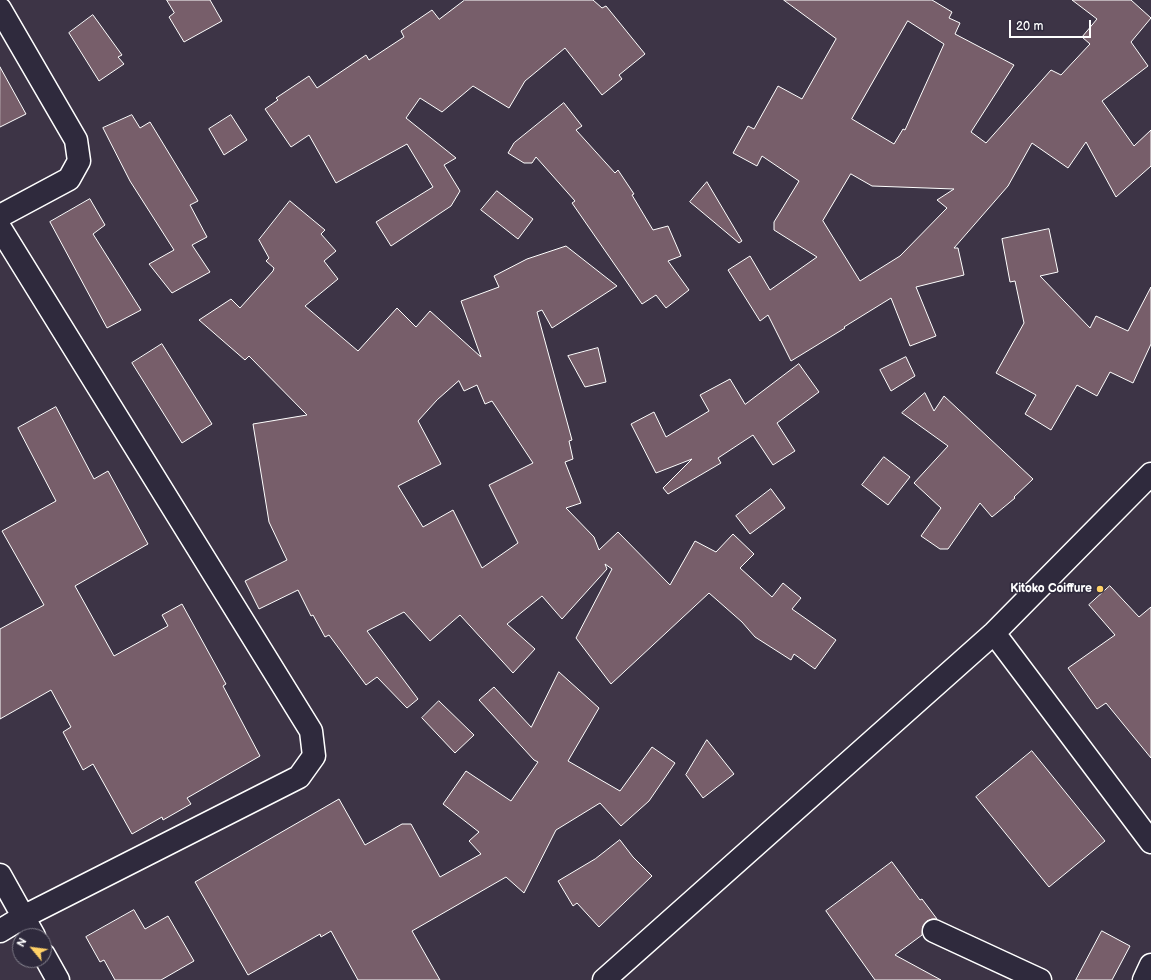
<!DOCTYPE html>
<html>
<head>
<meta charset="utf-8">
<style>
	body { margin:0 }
	#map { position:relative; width:1151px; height:980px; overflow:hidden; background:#3d3446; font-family:"Balsamiq Sans",sans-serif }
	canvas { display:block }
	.north { position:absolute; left:12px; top:928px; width:40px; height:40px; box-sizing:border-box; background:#2f2a3d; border:1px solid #827f8b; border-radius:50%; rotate:299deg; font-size:11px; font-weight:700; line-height:16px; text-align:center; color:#fff }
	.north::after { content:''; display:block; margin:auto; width:14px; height:18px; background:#ffd166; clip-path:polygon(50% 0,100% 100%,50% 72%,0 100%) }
	.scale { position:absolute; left:1009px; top:20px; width:82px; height:18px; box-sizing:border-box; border:2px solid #fff; border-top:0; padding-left:5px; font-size:12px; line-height:14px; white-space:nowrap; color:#fff; -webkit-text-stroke:3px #2f2a3d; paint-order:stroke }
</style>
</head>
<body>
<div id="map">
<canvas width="1151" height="980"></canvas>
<div class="north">N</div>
<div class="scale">20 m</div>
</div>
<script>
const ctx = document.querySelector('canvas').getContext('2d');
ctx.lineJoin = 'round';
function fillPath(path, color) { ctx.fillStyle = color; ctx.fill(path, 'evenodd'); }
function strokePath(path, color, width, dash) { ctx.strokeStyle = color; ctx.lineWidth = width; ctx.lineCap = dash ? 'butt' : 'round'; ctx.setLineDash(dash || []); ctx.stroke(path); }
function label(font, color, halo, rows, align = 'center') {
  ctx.font = font + ' "Balsamiq Sans",sans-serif'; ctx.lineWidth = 3; ctx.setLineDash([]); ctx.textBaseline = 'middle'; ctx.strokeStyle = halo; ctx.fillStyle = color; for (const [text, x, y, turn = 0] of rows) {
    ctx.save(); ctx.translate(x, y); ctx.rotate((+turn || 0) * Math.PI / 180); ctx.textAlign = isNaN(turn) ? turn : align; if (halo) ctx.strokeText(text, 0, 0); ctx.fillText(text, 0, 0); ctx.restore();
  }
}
const building = new Path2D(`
	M167,0H210L222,21L184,42L169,17L174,13Z
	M465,0H593L602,8L606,6L645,54L619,75L622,79L602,95L565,48L525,81L509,108L473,86L442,112L420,98L406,118L456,158L444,165L460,191L451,206L391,246L376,222L433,187L407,144L336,183L309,135L291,147L265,109L278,100L276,98L309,76L317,88L366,55L369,60L404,37L401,31L432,10L439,19Z
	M784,0H932L952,12L949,18L960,23L955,34L1014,65L971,132L986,143L1051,70L1061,75L1090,44L1082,37L1097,19L1072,0H1131L1151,18L1131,42L1148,66L1102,101L1134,146L1151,130V166L1116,197L1086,142L1068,168L1032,143L1008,186L954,248H958L964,275L916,287L936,336L910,346L891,298L844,327L845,328L791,361L768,315L760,321L728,270L750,256L770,290L817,257L774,230V222L799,181L762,156L757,166L733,153L748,126L754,129L778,86L802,99L836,39ZM908,21L944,44L905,130L903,129L894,144L852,119ZM851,174L872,186L954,189L937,200L947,208L900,256L860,281L823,221Z
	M93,15L122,55L118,57L124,64L99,81L69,33Z
	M0,67L26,114L0,127Z
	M564,103L582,126L576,130L615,173L618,170L634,194L632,195L653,230L668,226L681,256L668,261L689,290L666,308L656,295L642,304L572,203L575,201L536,157L532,163H524L508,153L514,143Z
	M132,115L140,128L150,122L198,201L190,205L207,237L192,245L210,272L172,293L149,264L174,250L130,181L103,128Z
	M231,115L247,140L224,155L209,129Z
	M707,182L742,241L739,243L690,202Z
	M497,191L533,219L518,239L481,210Z
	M90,199L105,225L93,234L141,310L107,328L50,222Z
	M290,201L325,230L321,234L336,251L324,261L338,279L305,306L358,351L397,308L416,327L430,311L481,357L461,301L499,287L494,276L527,259L566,246L617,286L552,328L542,310L537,312L572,440L569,441L573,459L565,462L581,503L566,508L594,537L599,550L618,532L670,585L695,541L716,552L733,534L754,554L740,568L772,597L783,583L801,598L792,609L836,640L815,669L794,654L791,660L755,637L742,622L709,593L611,684L576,638L612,569L605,564L607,569L562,619L542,596L507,624L535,649L513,673L460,615L430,641L404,612L367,631L418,699L407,708L377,677L366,685L329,635L325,637L313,615L311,616L298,590L259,609L245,581L287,560L269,522L253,424L307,415L249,356L245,360L199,320L231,299L240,308L273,271L274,268L266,261L269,258L259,240ZM459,381L464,391L477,385L485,404L492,401L533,463L489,485L518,543L482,568L453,510L423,527L398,486L441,464L418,421L437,400Z
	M1049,229L1058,272L1040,276L1090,328L1096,316L1128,331L1151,287V344L1133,383L1110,372L1097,396L1077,385L1051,430L1025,414L1036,395L996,373L1024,323L1015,281L1010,282L1002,239Z
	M162,344L212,424L182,443L132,363Z
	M598,348L606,382L585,387L568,356Z
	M906,357L915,376L891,391L880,370Z
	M799,364L819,392L777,423L795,451L773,465L753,435L718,458L721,463L668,494L663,488L692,459L656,473L631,424L654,412L666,437L709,411L700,395L730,379L745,404Z
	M925,393L934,411L944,396L1033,479L1014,497L1015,498L992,517L980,503L948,549H940L921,536L941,508L914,483L948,446L902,413Z
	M56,407L94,479L108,471L148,544L75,586L114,656L168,626L162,615L182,604L226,684L223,686L260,756L187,798L191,804L163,820L162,817L132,834L93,764L83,770L63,732L71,727L51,690L0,719V629L44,605L2,531L56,501L18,428Z
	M884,457L910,477L888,505L862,485Z
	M771,489L785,508L750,534L736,516Z
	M1110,586L1139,617L1151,607V758L1106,703L1097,709L1068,668L1115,635L1089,605Z
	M559,672L599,708L568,761L620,791L652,747L675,763L649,801L621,826L600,803L556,830L524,893L506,877L412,931L440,980H358L331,931L321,937L320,934L248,975L195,882L339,799L365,845L402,824H411L440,877L481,854L469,841L479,832L443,804L466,771L511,801L538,762L534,760L479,700L494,687L531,727Z
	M439,701L474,735L455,753L422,718Z
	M707,740L734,774L703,798L686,775Z
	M1032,751L1105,841L1049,887L976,797Z
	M620,840L633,857L652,876L599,927L577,903L573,906L558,881L595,859Z
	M892,862L920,900L922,899L937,919H932L927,921L923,926L922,935L895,955L941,980H875L826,911Z
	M134,910L145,929L168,916L194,961L161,980H115L104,960L100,962L86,937Z
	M1102,931L1130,946L1112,980H1076Z`);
fillPath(building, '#775e6a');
strokePath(building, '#fff', 1);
const minor = new Path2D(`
	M0,9L76,140L79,161L69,179L0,216
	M0,228L311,731L314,756L299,777L23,917L0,931
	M994,633L1151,842
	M0,875L34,936
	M934,931L1040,980
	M44,955L58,980
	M604,980L994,633L1151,474
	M1144,980L1151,965`);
strokePath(minor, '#fff', 25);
strokePath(minor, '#2f2a3d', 22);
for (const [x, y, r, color] of [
	[1100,589,4,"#ffd166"]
]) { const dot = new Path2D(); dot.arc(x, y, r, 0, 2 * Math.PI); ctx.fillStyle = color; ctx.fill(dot); strokePath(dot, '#2f2a3d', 1.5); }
label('bold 12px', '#fff', '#2f2a3d', [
	["Kitoko Coiffure",1092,589]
], 'right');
</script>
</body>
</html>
